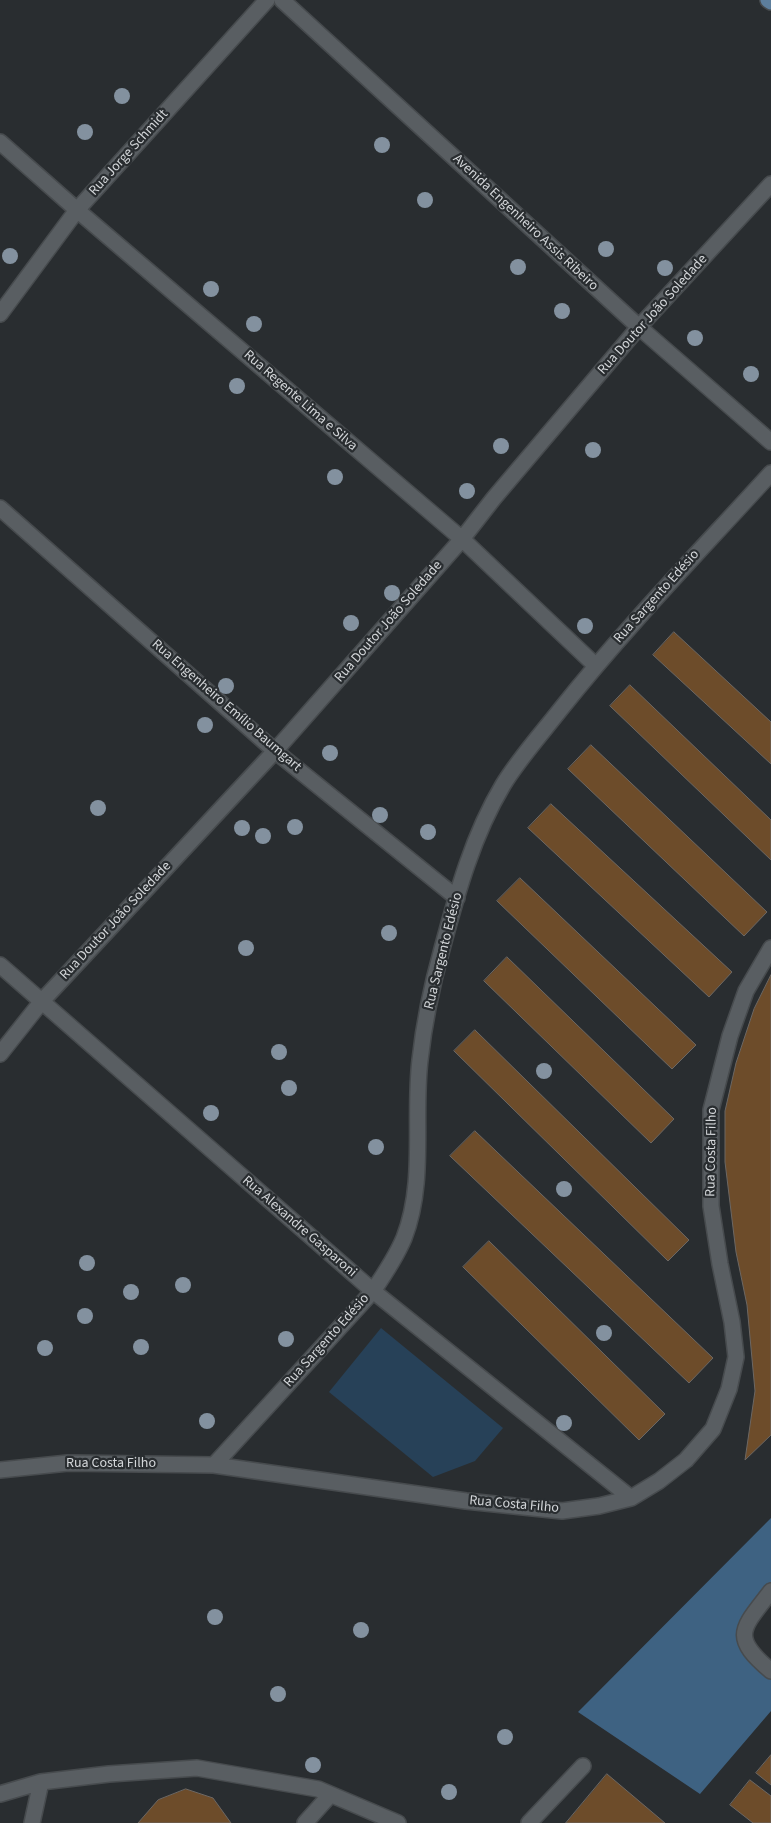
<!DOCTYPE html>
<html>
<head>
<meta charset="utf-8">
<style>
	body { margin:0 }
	canvas { display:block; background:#292d30 }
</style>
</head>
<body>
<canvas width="771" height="1823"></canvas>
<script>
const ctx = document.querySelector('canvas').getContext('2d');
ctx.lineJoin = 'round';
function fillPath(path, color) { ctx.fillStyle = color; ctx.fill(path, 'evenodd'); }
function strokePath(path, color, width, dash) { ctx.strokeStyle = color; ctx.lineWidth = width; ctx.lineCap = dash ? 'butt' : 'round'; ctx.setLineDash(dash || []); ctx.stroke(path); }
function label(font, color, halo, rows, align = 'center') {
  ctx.font = font + ' "Source Sans 3",sans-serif'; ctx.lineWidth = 4.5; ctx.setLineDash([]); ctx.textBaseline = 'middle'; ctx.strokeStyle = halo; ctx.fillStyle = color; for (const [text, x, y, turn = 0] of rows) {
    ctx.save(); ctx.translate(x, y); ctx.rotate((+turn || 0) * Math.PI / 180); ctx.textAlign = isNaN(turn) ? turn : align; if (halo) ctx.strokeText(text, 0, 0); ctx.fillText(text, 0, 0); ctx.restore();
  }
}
fillPath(new Path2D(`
	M381,1328L503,1428L475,1461L433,1477L329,1392Z`), '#274158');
fillPath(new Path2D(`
	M771,1518V1594L746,1624L767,1668L771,1671V1711L700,1794L578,1712Z`), '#3e6282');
const building = new Path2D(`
	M674,632L771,722V764L653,655Z
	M630,685L771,820V860L610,706Z
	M591,745L767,912L744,936L568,769Z
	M551,804L732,972L709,997L528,828Z
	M520,878L696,1045L672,1069L497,901Z
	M507,957L674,1119L651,1143L484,981Z
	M771,975V1435L745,1460L755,1391L747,1305L736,1252L725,1162V1111L736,1063L754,1009Z
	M475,1030L689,1240L668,1261L454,1051Z
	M475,1131L713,1358L689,1383L450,1156Z
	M489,1241L665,1414L639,1440L463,1267Z
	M771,1755V1785L756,1773Z
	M607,1774L665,1823H566Z
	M750,1780L771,1796V1823H753L730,1805Z
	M186,1789L213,1798L231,1823H138L158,1800Z`);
fillPath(building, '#6d4c2a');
strokePath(building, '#6c6763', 1);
const minor = new Path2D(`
	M282,0L639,327L771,442
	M0,142L77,210L462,539L595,665
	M0,314L77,210L267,0
	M0,508L275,751L457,898
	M0,965L373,1291L631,1498
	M0,1054L42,1001L275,751L462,539L494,498L639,327L771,184
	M214,1465L373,1291C384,1275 396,1257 404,1238C426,1182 413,1118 420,1060C424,1023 432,985 442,949C457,893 473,835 503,785C518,760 542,733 560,710C626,627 700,551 771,473
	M0,1470L68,1463L214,1465L466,1501L562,1511L599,1506L631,1498L659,1481L686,1460L713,1429L729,1389L736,1357L732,1322L720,1264L711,1206V1110L730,1036L746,991L771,948
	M771,1591C743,1628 729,1636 771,1671
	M0,1794L41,1782L109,1774L197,1768L318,1789L398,1823
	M32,1823L41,1782
	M305,1823L330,1795
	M529,1823L583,1766`);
const major = new Path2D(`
	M768,0L771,2`);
strokePath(minor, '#474b4e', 18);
strokePath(major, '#474b4e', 18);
strokePath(minor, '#595e62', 15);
strokePath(major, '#5d7e9c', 15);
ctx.fillStyle = '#83919f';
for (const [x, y] of [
	[122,96],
	[85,132],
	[382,145],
	[425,200],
	[606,249],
	[10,256],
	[518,267],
	[665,268],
	[211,289],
	[562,311],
	[254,324],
	[695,338],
	[751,374],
	[237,386],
	[501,446],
	[593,450],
	[335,477],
	[467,491],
	[392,593],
	[351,623],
	[585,626],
	[226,686],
	[205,725],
	[330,753],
	[98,808],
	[380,815],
	[295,827],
	[242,828],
	[428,832],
	[263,836],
	[389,933],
	[246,948],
	[279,1052],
	[544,1071],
	[289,1088],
	[211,1113],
	[376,1147],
	[564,1189],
	[87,1263],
	[183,1285],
	[131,1292],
	[85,1316],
	[604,1333],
	[286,1339],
	[141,1347],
	[45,1348],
	[207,1421],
	[564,1423],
	[215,1617],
	[361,1630],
	[278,1694],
	[505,1737],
	[313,1765],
	[449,1792]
]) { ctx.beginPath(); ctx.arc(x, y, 8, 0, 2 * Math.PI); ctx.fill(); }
label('14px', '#d3d6d9', '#292d30', [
	["Rua Jorge Schmidt",129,153,-48],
	["Avenida Engenheiro Assis Ribeiro",525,223,43],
	["Rua Doutor João Soledade",653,315,-48],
	["Rua Regente Lima e Silva",300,401,41],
	["Rua Sargento Edésio",657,597,-48],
	["Rua Doutor João Soledade",389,622,-49],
	["Rua Engenheiro Emílio Baumgart",226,706,41],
	["Rua Doutor João Soledade",116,921,-47],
	["Rua Sargento Edésio",444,951,-76],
	["Rua Costa Filho",712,1152,-89],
	["Rua Alexandre Gasparoni",299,1227,41],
	["Rua Sargento Edésio",327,1341,-48],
	["Rua Costa Filho",111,1464],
	["Rua Costa Filho",514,1505,5]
]);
</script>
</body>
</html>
